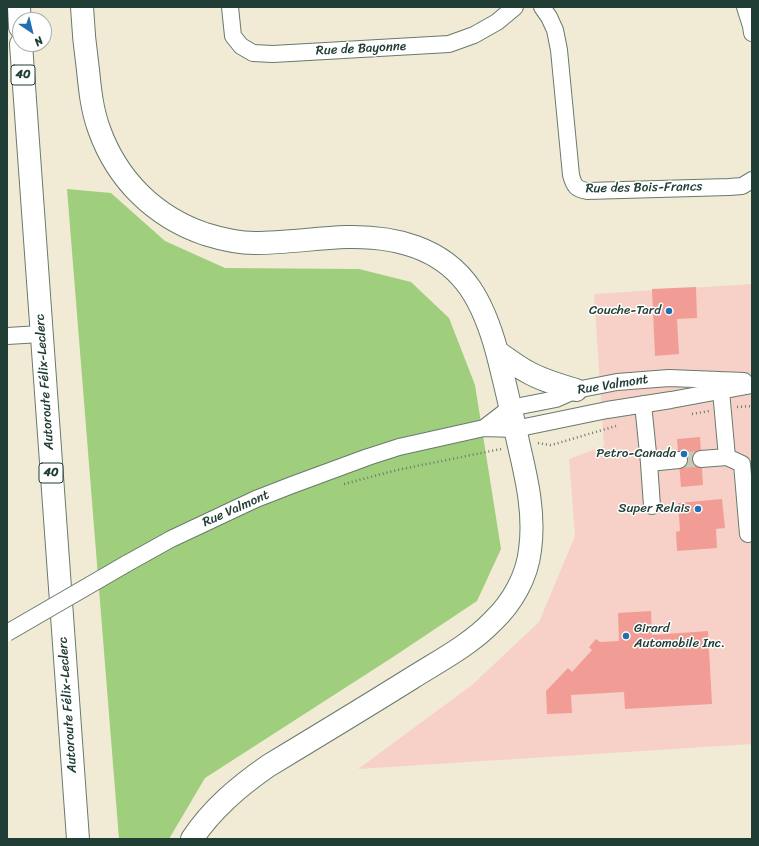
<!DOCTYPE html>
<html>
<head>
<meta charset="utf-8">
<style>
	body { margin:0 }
	#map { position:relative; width:759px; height:846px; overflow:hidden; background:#f1ebd5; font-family:Sriracha,sans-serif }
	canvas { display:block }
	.frame { position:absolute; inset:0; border:8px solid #1f3d34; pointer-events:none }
	.north { position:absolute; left:12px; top:12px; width:40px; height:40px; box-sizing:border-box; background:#fff; border:1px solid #a5b1ae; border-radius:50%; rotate:145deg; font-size:11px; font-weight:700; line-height:16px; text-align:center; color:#1f3d34 }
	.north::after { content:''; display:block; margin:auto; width:14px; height:18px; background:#1f6fb2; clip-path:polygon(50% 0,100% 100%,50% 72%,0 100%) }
</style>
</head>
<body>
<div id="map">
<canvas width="759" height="846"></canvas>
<div class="frame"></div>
<div class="north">N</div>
</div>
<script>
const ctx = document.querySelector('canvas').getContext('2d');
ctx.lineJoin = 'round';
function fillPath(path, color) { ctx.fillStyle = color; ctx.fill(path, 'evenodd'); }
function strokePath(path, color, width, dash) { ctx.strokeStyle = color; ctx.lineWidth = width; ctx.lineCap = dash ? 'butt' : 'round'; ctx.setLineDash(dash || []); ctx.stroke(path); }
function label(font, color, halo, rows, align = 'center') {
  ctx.font = font + ' Sriracha,sans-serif'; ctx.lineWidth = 3; ctx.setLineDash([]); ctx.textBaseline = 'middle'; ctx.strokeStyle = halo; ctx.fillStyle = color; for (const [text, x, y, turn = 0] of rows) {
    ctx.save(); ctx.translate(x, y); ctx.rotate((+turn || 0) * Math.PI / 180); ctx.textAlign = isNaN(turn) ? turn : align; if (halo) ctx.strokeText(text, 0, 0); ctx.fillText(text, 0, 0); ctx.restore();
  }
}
fillPath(new Path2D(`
	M752,284V744L358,769L472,685L539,622L575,536L569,459L604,446L594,294Z`), '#f7d1c7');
fillPath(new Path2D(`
	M67,189L111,193L165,241L225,268L359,269L411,282L449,318L475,385L501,549L477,601L393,657L205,778L169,839H119Z`), '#9fce7d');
fillPath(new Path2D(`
	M696,287L697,318L677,319L679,354L655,356L652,289Z
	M700,437L703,485L681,487L677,439Z
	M722,499L725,528L716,529L717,548L677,551L676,532L680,531L678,503Z
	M651,611L652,635L708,631L712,704L625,709L624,692L571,695L572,713L547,714L546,691L568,668L572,672L592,650L589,647L596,639L600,642L619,641L618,613Z`), '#f19d96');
strokePath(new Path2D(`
	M679,460L701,459`), '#c7c8b5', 16, [16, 8]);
const minor = new Path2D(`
	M230,7L233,36L241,46L253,53L273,54L449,44L474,35L497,22L515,7
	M542,7L549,17L555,30L559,50L571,175C574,186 576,189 587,191L729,187L742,186L752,180
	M745,7L751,26L752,33
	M7,336L41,334
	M643,404L649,463L652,506
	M484,428L510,408L556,399L576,390L617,382L669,378L744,381
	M727,457L742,464L748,534
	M701,459L727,457L720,380
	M649,463L679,460
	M126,564L171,539L256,499L292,485L368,457L399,447L484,428L515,429L607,410L671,400L752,385`);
const highway = new Path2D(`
	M19,7L20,27
	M82,7C83,28 85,49 88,70C90,90 92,110 99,129C117,180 155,217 205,234C221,239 238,243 255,243C286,243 316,238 347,237C393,236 442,247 470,288C483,307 491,330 497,352C505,383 512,414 519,446C527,480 535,515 530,550C527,577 512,603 493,621C470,645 439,661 412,678C364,708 316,737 268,766C238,787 212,809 192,839
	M21,44L78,839
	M497,352C507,358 516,366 526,371C541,380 559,385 576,390`);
strokePath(minor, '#687a6c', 18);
strokePath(highway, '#687a6c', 24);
strokePath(new Path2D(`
	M737,407L752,406
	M692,414L709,411
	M538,443L550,445L555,444L616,426
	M344,484L397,470L501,449`), '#687a6c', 2.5, [1, 3]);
strokePath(minor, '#fff', 16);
strokePath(highway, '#fff', 22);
const minorBridge = new Path2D(`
	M7,633L126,564`);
strokePath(minorBridge, '#687a6c', 18, []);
strokePath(minorBridge, '#fff', 16);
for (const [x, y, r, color] of [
	[669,311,4,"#1f6fb2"],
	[684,454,4,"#1f6fb2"],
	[698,509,4,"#1f6fb2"],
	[626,636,4,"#1f6fb2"]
]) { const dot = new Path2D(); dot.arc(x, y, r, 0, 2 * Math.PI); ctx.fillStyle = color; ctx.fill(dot); strokePath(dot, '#fff', 1.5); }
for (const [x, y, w] of [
	[23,75,24],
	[51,473,24]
]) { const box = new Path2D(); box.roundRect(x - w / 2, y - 10, w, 20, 3); ctx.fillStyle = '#fff'; ctx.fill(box); strokePath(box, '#1f3d34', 1); }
label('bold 12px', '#1f3d34', null, [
	["40",23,75],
	["40",51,473]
]);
label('13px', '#1f3d34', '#fff', [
	["Rue de Bayonne",361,49,-3],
	["Rue des Bois-Francs",644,188,-1],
	["Autoroute Félix-Leclerc",45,382,-94],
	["Rue Valmont",613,385,-9],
	["Rue Valmont",236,509,-24],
	["Autoroute Félix-Leclerc",68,705,-94]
]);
label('13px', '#1f3d34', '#fff', [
	["Couche-Tard",661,311],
	["Petro-Canada",676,454],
	["Super Relais",690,509],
	["Girard",634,629,"left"],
	["Automobile Inc.",634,644,"left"]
], 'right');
</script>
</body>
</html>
